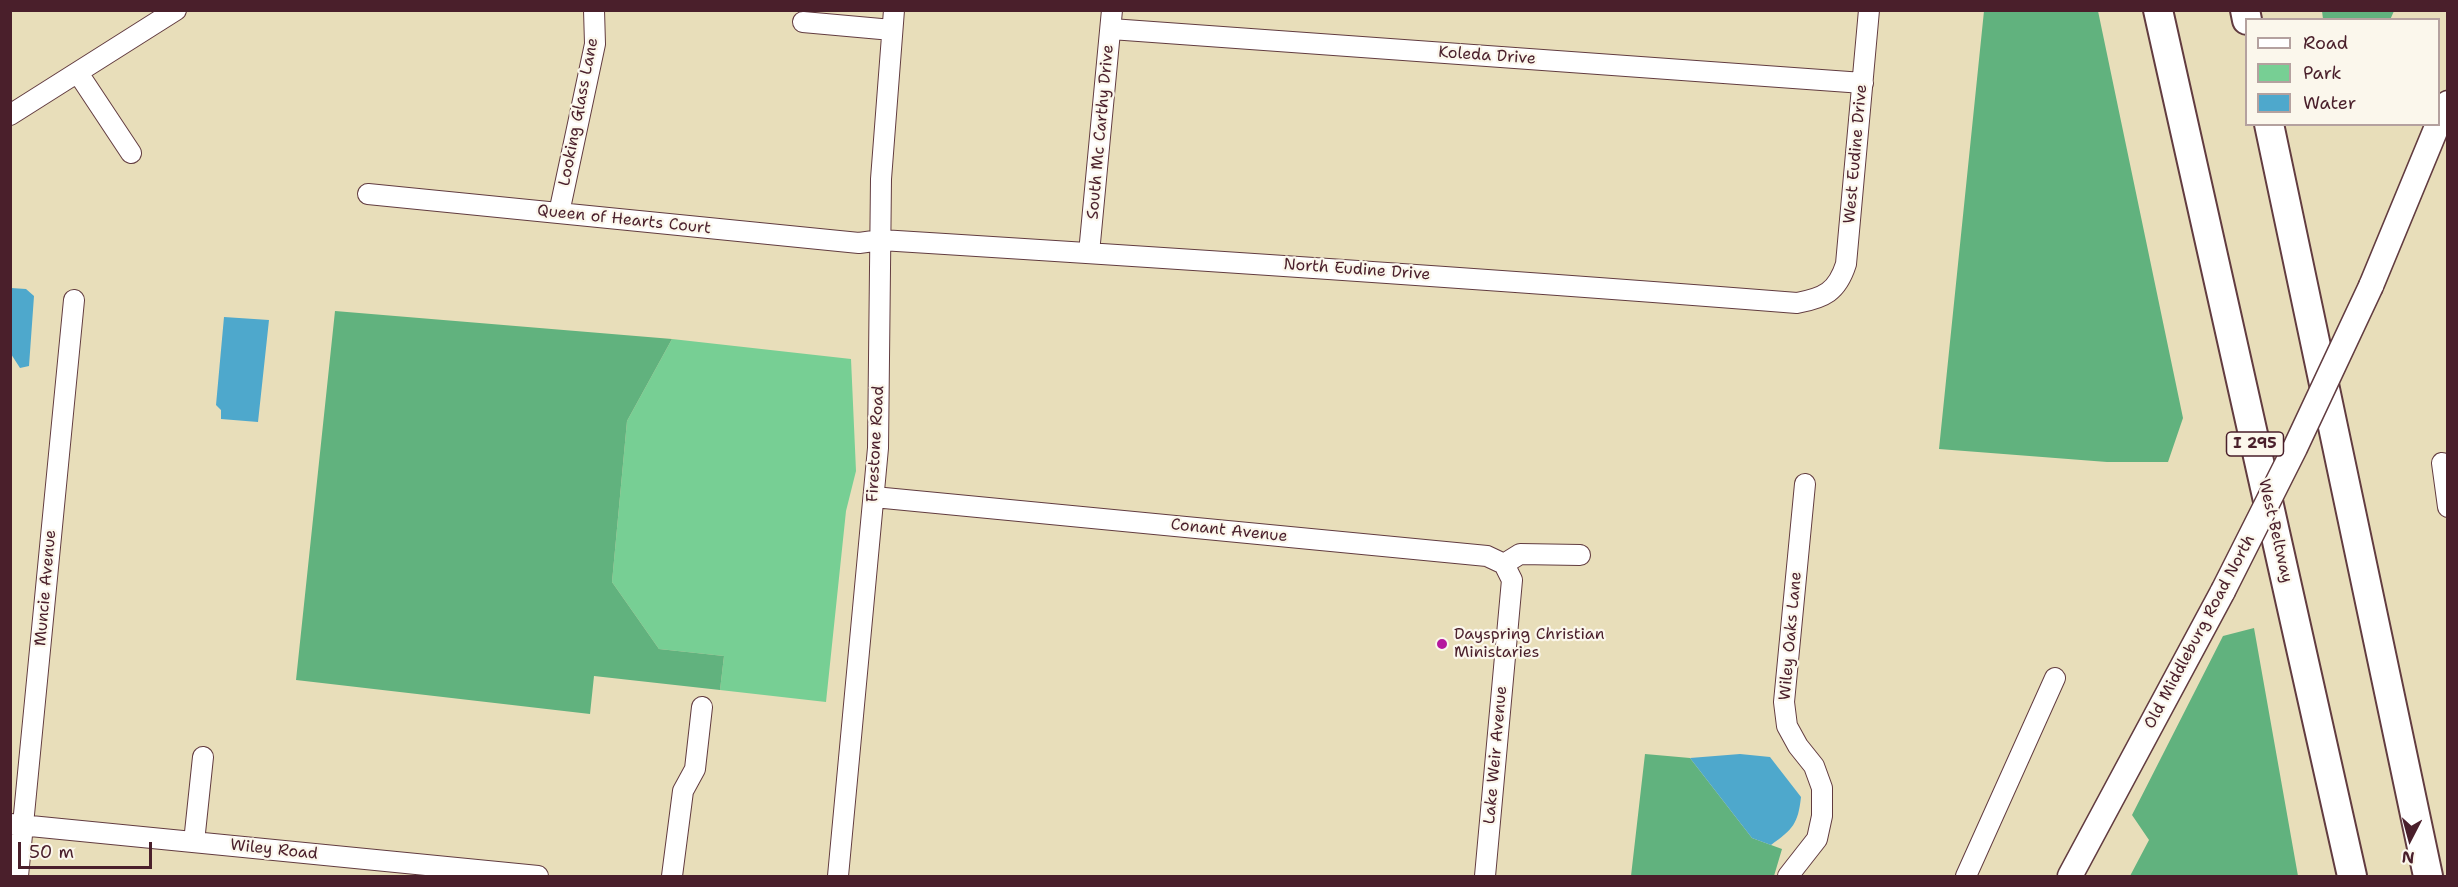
<!DOCTYPE html>
<html>
<head>
<meta charset="utf-8">
<style>
	body { margin:0 }
	#map { position:relative; width:2458px; height:887px; overflow:hidden; background:#e8deba; font-family:"Shantell Sans",sans-serif }
	canvas { display:block }
	.frame { position:absolute; inset:0; border:12px solid #4a1f2b; pointer-events:none }
	.legend { position:absolute; left:2245px; top:18px; width:195px; height:108px; box-sizing:border-box; background:#fbf7ec; border:2px solid #b4a19f; margin:0; padding:8px 10px; list-style:none; font-size:18px; color:#4a1f2b }
	.legend li { display:flex; align-items:center; gap:12px; height:30px }
	.legend b { width:30px; border:2px solid #b4a19f }
	.north { position:absolute; left:2380px; top:809px; width:60px; height:60px; -webkit-text-stroke:4px #fbf7ec; paint-order:stroke; rotate:186deg; font-size:16px; font-weight:700; line-height:24px; text-align:center; color:#4a1f2b }
	.north::after { content:''; display:block; margin:auto; width:21px; height:27px; background:#4a1f2b; clip-path:polygon(50% 0,100% 100%,50% 72%,0 100%) }
	.scale { position:absolute; left:18px; top:842px; width:134px; height:27px; box-sizing:border-box; border:3px solid #4a1f2b; border-top:0; padding-left:8px; font-size:18px; line-height:21px; white-space:nowrap; color:#4a1f2b; -webkit-text-stroke:4px #fbf7ec; paint-order:stroke }
</style>
</head>
<body>
<div id="map">
<canvas width="2458" height="887"></canvas>
<div class="frame"></div>
<ul class="legend">
<li><b style="height:8px;background:#fff"></b>Road</li>
<li><b style="height:16px;background:#77cf94"></b>Park</li>
<li><b style="height:16px;background:#4ea8cc"></b>Water</li>
</ul>
<div class="north">N</div>
<div class="scale">50 m</div>
</div>
<script>
const ctx = document.querySelector('canvas').getContext('2d');
ctx.lineJoin = 'round';
function fillPath(path, color) { ctx.fillStyle = color; ctx.fill(path, 'evenodd'); }
function strokePath(path, color, width, dash) { ctx.strokeStyle = color; ctx.lineWidth = width; ctx.lineCap = dash ? 'butt' : 'round'; ctx.setLineDash(dash || []); ctx.stroke(path); }
function label(font, color, halo, rows, align = 'center') {
  ctx.font = font + ' "Shantell Sans",sans-serif'; ctx.lineWidth = 4.5; ctx.setLineDash([]); ctx.textBaseline = 'middle'; ctx.strokeStyle = halo; ctx.fillStyle = color; for (const [text, x, y, turn = 0] of rows) {
    ctx.save(); ctx.translate(x, y); ctx.rotate((+turn || 0) * Math.PI / 180); ctx.textAlign = isNaN(turn) ? turn : align; if (halo) ctx.strokeText(text, 0, 0); ctx.fillText(text, 0, 0); ctx.restore();
  }
}
fillPath(new Path2D(`
	M672,339L851,359L856,471L846,511L826,702L720,690L724,656L659,649L612,582L627,421Z`), '#77cf94');
fillPath(new Path2D(`
	M1984,11H2098L2183,418L2168,462H2107L1939,449Z
	M2322,11V10L2394,11L2390,20L2323,19Z
	M335,311L672,339L627,421L612,582L659,649L724,656L720,690L594,676L590,714L296,680Z
	M2254,628L2298,876H2130L2149,840L2132,815L2223,636Z
	M1645,754L1690,758L1752,838L1782,849L1774,876H1631Z`), '#61b27e');
fillPath(new Path2D(`
	M11,288L26,289L34,296L29,366L20,368L11,354Z
	M224,317L269,320L258,422L221,419V410L216,405Z
	M1740,754L1770,757L1801,797C1798,824 1793,829 1771,845L1752,838L1690,758Z`), '#4ea8cc');
const minor = new Path2D(`
	M803,22L892,30
	M1111,29L1863,83
	M78,73L131,153
	M10,115L176,10
	M368,194L859,243L881,240C1186,259 1492,279 1797,303C1824,298 1837,292 1846,264L1869,10
	M559,213L595,44L594,10
	M1089,253L1112,10
	M2442,463L2448,507
	M874,497L1487,556L1504,564
	M1504,564L1520,554L1580,555
	M10,824L538,876
	M194,842L203,757
	M18,876L74,300
	M672,876L683,791L695,769L702,707
	M838,876L878,448L881,179L894,10
	M1485,876L1512,580L1504,564
	M1788,876L1817,839L1822,816V788L1814,766L1798,746L1787,726L1784,702L1805,484
	M1966,876L2055,678`);
const major = new Path2D(`
	M2438,124L2448,103
	M2371,286L2438,124
	M2070,876L2223,591`);
const highway = new Path2D(`
	M2158,10L2352,876
	M2245,10L2247,20
	M2269,124L2428,876`);
strokePath(minor, '#623c40', 22);
strokePath(major, '#623c40', 27);
strokePath(highway, '#623c40', 32);
strokePath(minor, '#fff', 20);
strokePath(major, '#fff', 24);
strokePath(highway, '#fff', 28);
const majorBridge = new Path2D(`
	M2223,591L2295,448L2371,286`);
strokePath(majorBridge, '#623c40', 27, []);
strokePath(majorBridge, '#fff', 24);
for (const [x, y, r, color] of [
	[1442,644,6,"#b5179e"]
]) { const dot = new Path2D(); dot.arc(x, y, r, 0, 2 * Math.PI); ctx.fillStyle = color; ctx.fill(dot); strokePath(dot, '#fbf7ec', 2); }
for (const [x, y, w] of [
	[2255,444,57]
]) { const box = new Path2D(); box.roundRect(x - w / 2, y - 12, w, 24, 4.5); ctx.fillStyle = '#fbf7ec'; ctx.fill(box); strokePath(box, '#4a1f2b', 1.5); }
label('bold 15px', '#4a1f2b', null, [
	["I 295",2255,444]
]);
label('16px', '#4a1f2b', '#fbf7ec', [
	["Koleda Drive",1487,56,4],
	["Looking Glass Lane",579,112,-79],
	["South Mc Carthy Drive",1101,132,-85],
	["West Eudine Drive",1856,154,-85],
	["Queen of Hearts Court",624,220,6],
	["North Eudine Drive",1357,270,4],
	["Firestone Road",876,444,-87],
	["Conant Avenue",1229,531,6],
	["West Beltway",2275,531,77],
	["Muncie Avenue",46,588,-85],
	["Old Middleburg Road North",2200,632,-62],
	["Wiley Oaks Lane",1791,636,-85],
	["Lake Weir Avenue",1496,755,-85],
	["Wiley Road",274,850,6]
]);
label('16px', '#4a1f2b', '#fbf7ec', [
	["Dayspring Christian",1454,635],
	["Ministaries",1454,653]
], 'left');
</script>
</body>
</html>
